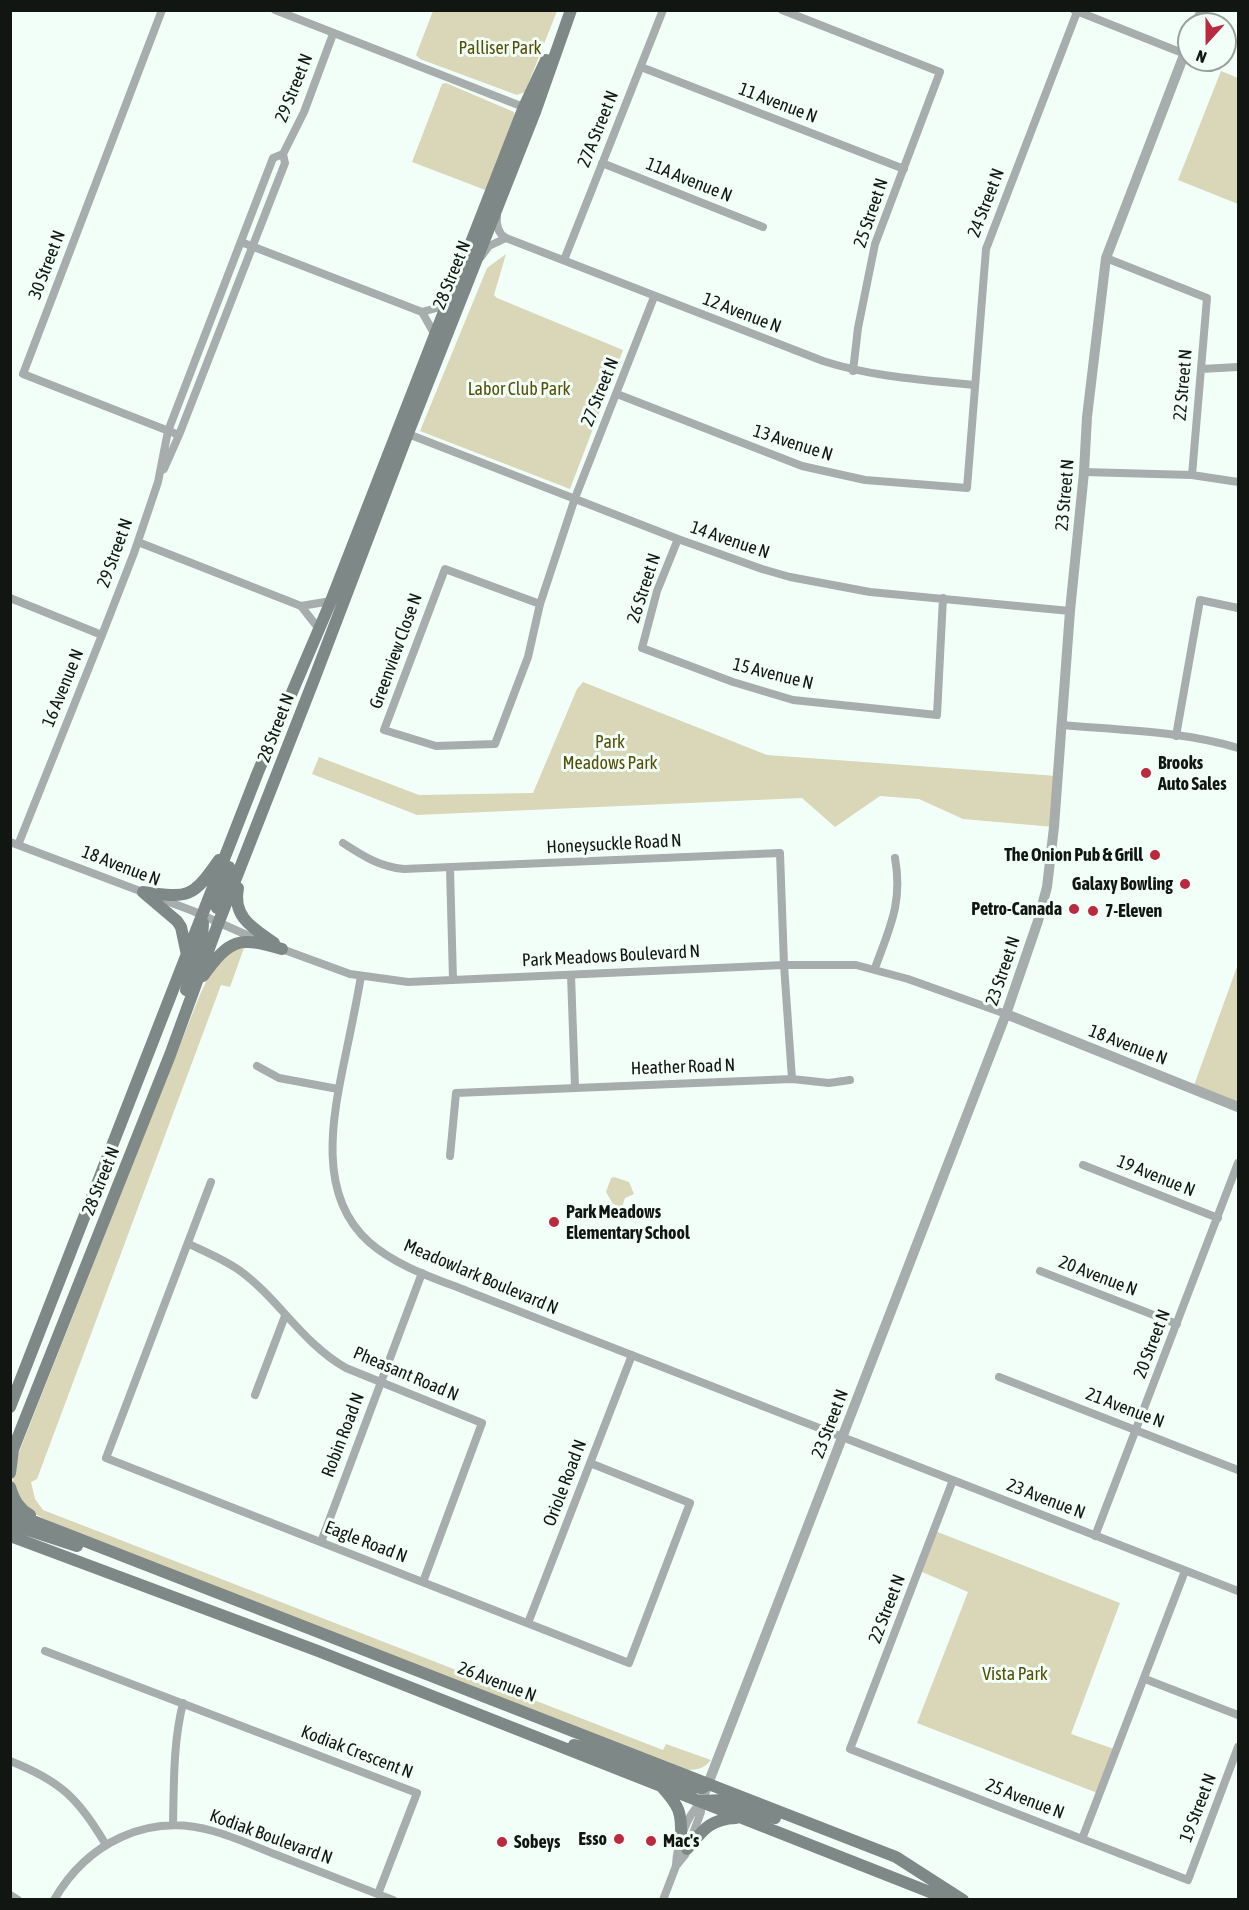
<!DOCTYPE html>
<html>
<head>
<meta charset="utf-8">
<style>
	body { margin:0 }
	#map { position:relative; width:1249px; height:1910px; overflow:hidden; background:#f2fff8; font-family:"Asap Condensed",sans-serif }
	canvas { display:block }
	.frame { position:absolute; inset:0; border:12px solid #111613; pointer-events:none }
	.north { position:absolute; left:1177px; top:12px; width:60px; height:60px; box-sizing:border-box; background:#f2fff8; border:2px solid #98a29c; border-radius:50%; rotate:201deg; font-size:16px; font-weight:700; line-height:24px; text-align:center; color:#111613 }
	.north::after { content:''; display:block; margin:auto; width:21px; height:27px; background:#ba293d; clip-path:polygon(50% 0,100% 100%,50% 72%,0 100%) }
</style>
</head>
<body>
<div id="map">
<canvas width="1249" height="1910"></canvas>
<div class="frame"></div>
<div class="north">N</div>
</div>
<script>
const ctx = document.querySelector('canvas').getContext('2d');
ctx.lineJoin = 'round';
function fillPath(path, color) { ctx.fillStyle = color; ctx.fill(path, 'evenodd'); }
function strokePath(path, color, width, dash) { ctx.strokeStyle = color; ctx.lineWidth = width; ctx.lineCap = dash ? 'butt' : 'round'; ctx.setLineDash(dash || []); ctx.stroke(path); }
function label(font, color, halo, rows, align = 'center') {
  ctx.font = font + ' "Asap Condensed",sans-serif'; ctx.lineWidth = 6; ctx.setLineDash([]); ctx.textBaseline = 'middle'; ctx.strokeStyle = halo; ctx.fillStyle = color; for (const [text, x, y, turn = 0] of rows) {
    ctx.save(); ctx.translate(x, y); ctx.rotate((+turn || 0) * Math.PI / 180); ctx.textAlign = isNaN(turn) ? turn : align; if (halo) ctx.strokeText(text, 0, 0); ctx.fillText(text, 0, 0); ctx.restore();
  }
}
fillPath(new Path2D(`
	M433,11H557L525,92L517,95L420,59L416,55Z
	M1221,71L1238,78V204L1178,180Z
	M446,83L514,112L516,119L488,191L412,162L442,84Z
	M506,254L494,295L497,298L623,350L570,489L420,431L487,268Z
	M583,682L767,755L1057,776L1054,827L963,819L919,799L880,796L835,827L802,798L417,815L312,774L319,757L419,795L533,793L577,689Z
	M244,948L230,987L221,985L37,1479L31,1482L35,1499L43,1510L663,1750L666,1744L711,1760C703,1770 696,1770 683,1770L51,1522L24,1509L12,1483L19,1452L199,997C210,974 217,953 244,948Z
	M1238,964V1107L1193,1088Z
	M614,1177L629,1182L634,1194L625,1198L622,1207L613,1204L606,1192L611,1178Z
	M935,1531L1120,1603L1071,1734L1117,1750L1100,1794L917,1723L968,1592L920,1571Z`), '#d9d7b7');
strokePath(new Path2D(`
	M162,10L23,374L179,435
	M275,10L526,108
	M782,10L940,72L875,244L858,328L853,371
	M1074,10L1185,54
	M641,67L904,169
	M283,154L304,112L333,34
	M602,163L763,227
	M497,215C496,224 497,233 506,238L823,361C873,377 923,380 975,385
	M241,242L422,312L447,305
	M481,257L489,246L506,238
	M1106,258L1207,298L1192,475
	M564,260L663,10
	M422,312L435,335
	M1201,369L1238,367
	M617,394L802,466L865,480L967,488L986,249L1077,12
	M403,432L678,539L762,569L790,577L870,592L1070,611
	M164,469L179,435L285,163L283,154
	M1084,472L1192,475L1238,482
	M678,539L657,591L642,648L733,682L793,700L937,715L943,598
	M138,542L301,606L319,629
	M10,598L102,635L18,845
	M540,604L445,569L384,730L436,746L495,744L528,657L540,604L575,498L654,297
	M301,606L331,601
	M102,635L134,553L158,482L168,431L273,158L283,154
	M1061,725C1120,730 1182,731 1238,748
	M1176,736L1200,600L1238,608
	M10,842L193,911L258,940
	M343,843C363,856 380,867 404,869L780,853L784,965L792,1079
	M450,868L453,980
	M279,948L350,974L408,982L784,965H856L908,979L1006,1014
	M875,968C890,927 903,902 895,858
	M571,975L575,1087
	M361,976C357,1000 352,1024 347,1048C334,1111 314,1193 369,1242C396,1266 434,1278 467,1291L1238,1591
	M257,1066L279,1078L338,1089
	M450,1156L456,1093L792,1079L829,1083L850,1080
	M1083,1165L1218,1218
	M211,1182L106,1458L629,1663L690,1503L590,1463
	M189,1244C206,1252 223,1259 239,1270C279,1299 302,1343 346,1368L482,1423L423,1582
	M1040,1271L1177,1324
	M999,1377L1238,1470
	M255,1395L285,1316
	M953,1480L850,1749L1188,1880L1238,1747
	M1095,1536L1238,1163
	M321,1542L422,1273
	M528,1623L632,1355
	M45,1651L417,1793L378,1894
	M1145,1679L1238,1715
	M10,1761C61,1781 79,1799 106,1845
	M173,1824C174,1784 173,1743 183,1703
	M1082,1839L1185,1571
	M676,1865C677,1844 686,1817 701,1802
	M10,1895L18,1900
	M54,1900C87,1843 148,1812 213,1831C235,1837 256,1847 277,1855C316,1870 354,1885 393,1900
	M663,1900L676,1866L685,1855L701,1812V1802`), '#a7adad', 8);
strokePath(new Path2D(`
	M1196,24L1202,10
	M1006,1014L1238,1107
	M701,1802L1006,1014L1038,921L1047,887L1054,827L1070,611L1084,472L1087,417L1106,258L1189,42`), '#a7adad', 10);
strokePath(new Path2D(`
	M238,888C232,917 253,928 274,943
	M143,892C188,898 192,899 219,860
	M144,893L177,921L181,927L187,955
	M217,908L229,867
	M203,976C230,939 238,936 282,949
	M186,990L202,941L203,923
	M10,1407L258,772L331,601L524,107L546,60
	M10,1457L170,1055L218,924L313,682L408,433L535,112L571,10
	M10,1473L13,1450
	M10,1487C14,1500 19,1509 30,1515
	M10,1512L896,1857L963,1900
	M10,1524L77,1546
	M10,1536L318,1651L950,1900
	M574,1745L597,1751L693,1787L702,1788L709,1784
	M662,1787C679,1806 682,1812 681,1838
	M702,1801L723,1800L775,1818
	M687,1849C703,1830 710,1819 736,1818`), '#7e8887', 12);
for (const [x, y, r, color] of [
	[1146,773,6,"#ba293d"],
	[1155,855,6,"#ba293d"],
	[1185,884,6,"#ba293d"],
	[1074,909,6,"#ba293d"],
	[1093,911,6,"#ba293d"],
	[554,1222,6,"#ba293d"],
	[619,1839,6,"#ba293d"],
	[651,1841,6,"#ba293d"],
	[502,1842,6,"#ba293d"]
]) { const dot = new Path2D(); dot.arc(x, y, r, 0, 2 * Math.PI); ctx.fillStyle = color; ctx.fill(dot); strokePath(dot, '#f2fff8', 2); }
label('18px', '#554f05', '#f2fff8', [
	["Palliser Park",500,48],
	["Labor Club Park",519,389],
	["Park",610,742],
	["Meadows Park",610,763],
	["Vista Park",1015,1674]
]);
label('18px', '#111613', '#f2fff8', [
	["29 Street N",294,88,-68],
	["11 Avenue N",778,103,21],
	["27A Street N",598,129,-68],
	["11A Avenue N",689,180,22],
	["24 Street N",986,203,-69],
	["25 Street N",871,213,-71],
	["30 Street N",47,265,-69],
	["28 Street N",452,275,-68],
	["12 Avenue N",742,313,21],
	["22 Street N",1183,385,-85],
	["27 Street N",600,392,-68],
	["13 Avenue N",793,443,18],
	["23 Street N",1065,495,-85],
	["14 Avenue N",730,540,19],
	["29 Street N",115,553,-70],
	["26 Street N",644,588,-72],
	["Greenview Close N",396,651,-70],
	["15 Avenue N",773,674,14],
	["16 Avenue N",63,688,-68],
	["28 Street N",276,728,-69],
	["Honeysuckle Road N",614,844,-3],
	["18 Avenue N",121,866,21],
	["Park Meadows Boulevard N",611,956,-3],
	["23 Street N",1003,971,-71],
	["18 Avenue N",1128,1045,21],
	["Heather Road N",683,1067,-2],
	["19 Avenue N",1156,1176,22],
	["28 Street N",101,1181,-68],
	["20 Avenue N",1098,1276,21],
	["Meadowlark Boulevard N",481,1277,23],
	["20 Street N",1152,1344,-69],
	["Pheasant Road N",406,1374,23],
	["21 Avenue N",1125,1408,21],
	["23 Street N",830,1424,-69],
	["Robin Road N",343,1435,-69],
	["Oriole Road N",565,1483,-69],
	["23 Avenue N",1046,1499,21],
	["Eagle Road N",366,1542,21],
	["22 Street N",887,1609,-69],
	["26 Avenue N",497,1682,21],
	["Kodiak Crescent N",357,1752,21],
	["25 Avenue N",1025,1799,21],
	["19 Street N",1198,1808,-69],
	["Kodiak Boulevard N",271,1837,20]
]);
label('bold 18px', '#111613', '#f2fff8', [
	["Brooks",1158,763],
	["Auto Sales",1158,784],
	["The Onion Pub & Grill",1143,855,"right"],
	["Galaxy Bowling",1173,884,"right"],
	["Petro-Canada",1062,909,"right"],
	["7-Eleven",1105,911],
	["Park Meadows",566,1212],
	["Elementary School",566,1233],
	["Esso",607,1839,"right"],
	["Mac's",663,1841],
	["Sobeys",514,1842]
], 'left');
</script>
</body>
</html>
